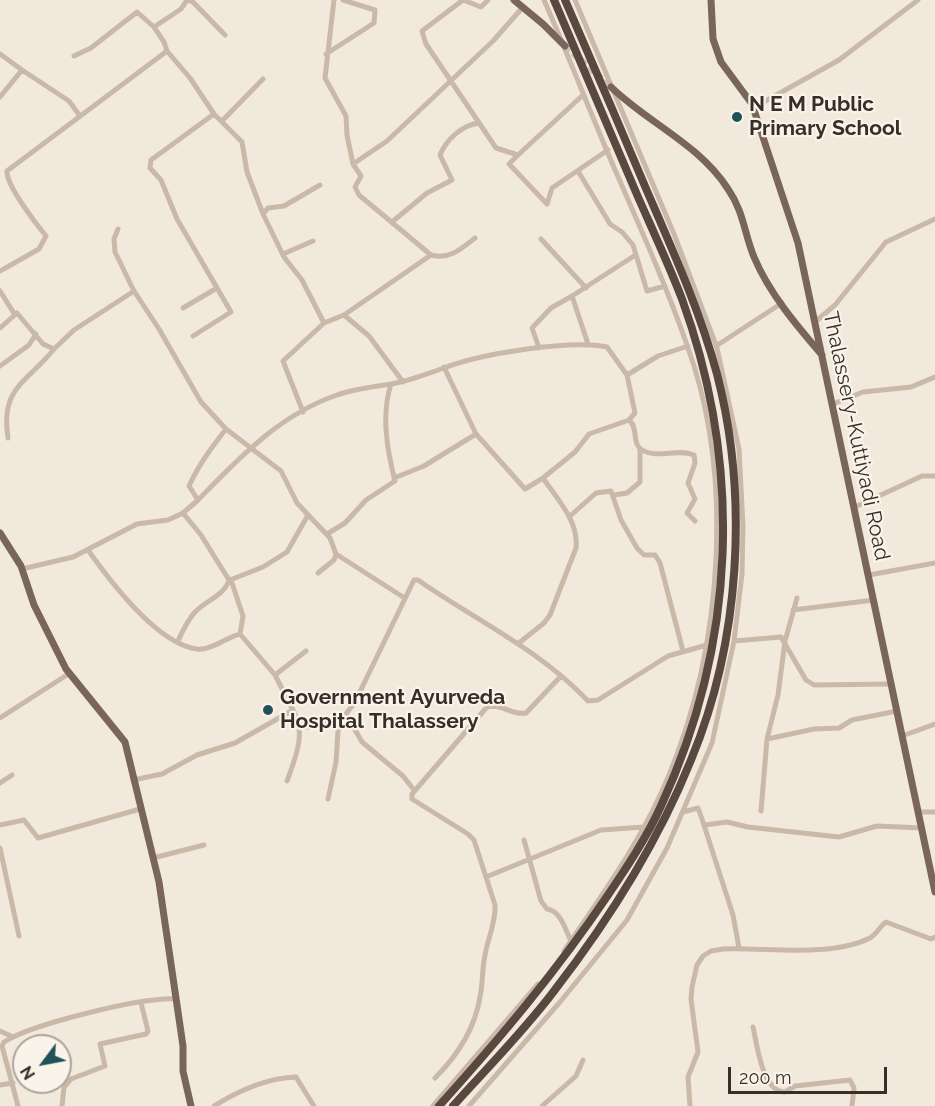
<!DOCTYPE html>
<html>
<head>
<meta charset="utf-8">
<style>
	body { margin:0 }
	#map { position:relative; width:935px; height:1106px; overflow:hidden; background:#f2e9dd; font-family:Raleway,sans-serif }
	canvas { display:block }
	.north { position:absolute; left:12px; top:1034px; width:60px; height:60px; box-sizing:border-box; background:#f9f3e9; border:2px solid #aba49c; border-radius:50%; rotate:238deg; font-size:16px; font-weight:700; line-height:24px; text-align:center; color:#372e29 }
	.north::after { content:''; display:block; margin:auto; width:21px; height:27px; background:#1f5258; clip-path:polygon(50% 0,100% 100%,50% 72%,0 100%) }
	.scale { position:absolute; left:728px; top:1067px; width:159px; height:27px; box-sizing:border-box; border:3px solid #372e29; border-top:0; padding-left:8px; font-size:18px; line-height:21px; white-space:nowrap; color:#372e29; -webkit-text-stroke:4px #f9f3e9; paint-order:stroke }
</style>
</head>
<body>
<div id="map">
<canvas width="935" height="1106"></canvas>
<div class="north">N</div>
<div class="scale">200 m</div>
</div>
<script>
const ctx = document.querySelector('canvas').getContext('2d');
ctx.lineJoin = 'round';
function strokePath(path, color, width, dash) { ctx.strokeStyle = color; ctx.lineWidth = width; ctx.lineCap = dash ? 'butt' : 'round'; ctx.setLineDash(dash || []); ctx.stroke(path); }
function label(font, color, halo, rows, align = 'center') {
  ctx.font = font + ' Raleway,sans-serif'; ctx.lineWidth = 4.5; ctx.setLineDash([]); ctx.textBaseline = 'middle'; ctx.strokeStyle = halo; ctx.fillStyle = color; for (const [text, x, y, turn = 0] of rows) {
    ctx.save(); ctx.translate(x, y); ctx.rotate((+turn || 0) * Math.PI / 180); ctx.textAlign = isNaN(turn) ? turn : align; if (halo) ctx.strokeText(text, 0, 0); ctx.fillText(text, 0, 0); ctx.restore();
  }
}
strokePath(new Path2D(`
	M565,46L611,87`), '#cdc4b9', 7, [7, 3.5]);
strokePath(new Path2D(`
	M187,0L193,2L225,35
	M334,0L325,78L346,116L347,135L353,164
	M488,0L481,7L463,0L422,31L426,44L496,148L518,155L583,95
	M544,0C570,59 593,120 619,179C643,234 667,288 687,345C735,477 722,647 669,775C643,839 602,895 564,951
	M167,51L190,78L214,114L242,142L247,172L263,214L284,257L302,280L324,323L344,315L369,336L403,382
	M0,54L22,70L0,97
	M326,54L374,23L375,10L343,0
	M74,56L91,48L137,12L154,27
	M22,70L69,101L80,116
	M753,108L839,60L918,0
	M222,121L263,79
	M518,155L509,164L547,204L552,188L608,150
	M578,171L610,224L622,232L633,245L647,291L665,286
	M263,214L268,208L284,206L320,185
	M392,222L427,193L452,180L440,155C446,140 462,125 479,123
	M118,229L114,239L115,252L134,291L159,329L201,402L226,429
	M541,239L586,288
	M283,254L313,241
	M431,255L359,195L355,187L361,176L353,164L387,141L493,41L523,7
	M0,271L39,249L46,236C36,224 6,185 7,171L167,51L164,42L154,27L181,9L187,0
	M0,291L15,315
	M183,308L217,288
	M344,315L431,255C449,260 461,249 475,238
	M815,322L835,305L886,242L935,219
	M0,328L17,313L43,344L54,349L74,330L134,291
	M193,336L231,312L177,219L161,180L150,168L151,160L214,114
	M588,344L572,296L634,256
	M716,346L782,303
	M539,348L532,328L551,308L572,296
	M0,366L29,345L36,334
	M444,367L476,434L525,489L543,478
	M627,375L635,413L629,420
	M833,404L863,392L911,387L935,377
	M303,412L283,361L324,323
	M8,438C0,387 27,383 54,349
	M394,478L424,466L476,434
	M614,495L627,493L640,482V449
	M198,500C239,458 279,415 337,395C354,389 373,387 391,384
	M855,507L922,476H935
	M569,517L596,493L611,491L621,520L637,548L644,555H655L660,563L683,651
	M327,534L345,523L366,500L395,481C387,450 381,415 391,384C410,381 426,374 444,368C480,354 570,339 607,347L627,375L658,356L688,346
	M88,550C110,581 157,644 197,649C210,651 227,637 240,634
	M336,554L403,597
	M22,569L73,557L137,524L168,520L183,513L198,500L189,486C199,464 212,447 226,429L281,471L297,503L330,538L336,554L334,560L318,573
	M869,575L935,563
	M230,580L263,567L287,552L308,515
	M231,580L243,616L240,634L275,675L293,710
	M793,610L874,600
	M178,641C183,630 187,621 195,612C204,602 226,594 229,580L201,535L183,513
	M734,641L781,637L806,680L814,685L892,684
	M519,643L544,623L550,615L576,548C579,521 557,499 543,478L575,452L589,434L629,420C639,428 631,443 642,450C656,459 678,448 694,455L695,463L688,483L695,499L687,513L695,521
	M275,675L306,651
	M346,714L362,742L403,776L414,790
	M0,718L70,673
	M299,727H309L346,714
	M902,736L935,724
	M767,739L814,729L839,728L852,720L897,711
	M133,780L162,774L197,755L235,743L293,710C307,732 295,759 287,781
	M0,783L12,775
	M328,799L336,762L338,731L346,714L355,702L414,580H418C475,620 539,649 588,701L598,700L668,656L707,645
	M761,811L767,739L778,695L785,641L797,598
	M683,812L698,808L702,819L733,915L739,948
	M918,812H935
	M0,825L24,820L38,838L140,809
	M705,825L727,822L748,827L839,837L877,826L922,828
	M524,840L541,901L547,909C561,911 565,929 571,941
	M0,848L19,936
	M153,858L204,845
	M486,877L601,830L644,827
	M753,1027C757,1044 762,1092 785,1092L795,1086L850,1080L854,1088L852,1106
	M0,1031L13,1037
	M435,1078C457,1056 475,1028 480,997C483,983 482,969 485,955C488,937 496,923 495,905L474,840L468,834L412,799V794L487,707C502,703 512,716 526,713L561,676
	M0,1085L13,1083
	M18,1106L2,1046L4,1042C32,1024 142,997 176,999
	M62,1106L64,1087L71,1079L105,1066L100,1044L146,1034L148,1031L141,1003
	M214,1106C238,1091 267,1078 296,1077L314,1106
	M433,1106L538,984
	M469,1106L560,1002L627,920L667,848L712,743L734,641L742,574L743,526L739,449L717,348L674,234L575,0
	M542,1106L576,1076L583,1060
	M690,1106L688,1077L698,1052L691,999L692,987L697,965L703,956L711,951L723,949C766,947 830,958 870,938C877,934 880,926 886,922L931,939L935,937`), '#cab9a9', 5);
strokePath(new Path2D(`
	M514,0L543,24L565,46
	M711,0L713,39L721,62L752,104L798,243L935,892
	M611,87C648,123 699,144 728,189C744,212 744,233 754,257C769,293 797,326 822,355
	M0,533L21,566L34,605L66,669L125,742L159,882L183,1046V1071L191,1106`), '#79655a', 7);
strokePath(new Path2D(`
	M439,1106C501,1037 556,972 608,895C627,867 647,837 661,806C736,644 743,467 682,299C669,265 653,231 638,197C610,132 582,66 554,0
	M453,1106C487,1068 524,1031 554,991C609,920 658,842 691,760C740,642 749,498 717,374C700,311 673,251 647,191C620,127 593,64 565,0`), '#584840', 8);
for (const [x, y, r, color] of [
	[737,117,6,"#1f5258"],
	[268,710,6,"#1f5258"]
]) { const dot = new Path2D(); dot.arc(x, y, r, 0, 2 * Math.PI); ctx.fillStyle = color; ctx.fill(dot); strokePath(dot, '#f9f3e9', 2); }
label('bold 21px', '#372e29', '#f9f3e9', [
	["N E M Public",749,105],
	["Primary School",749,129],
	["Government Ayurveda",280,698],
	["Hospital Thalassery",280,722]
], 'left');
label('21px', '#372e29', '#f9f3e9', [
	["Thalassery-Kuttiyadi Road",856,436,78]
]);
</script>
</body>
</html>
